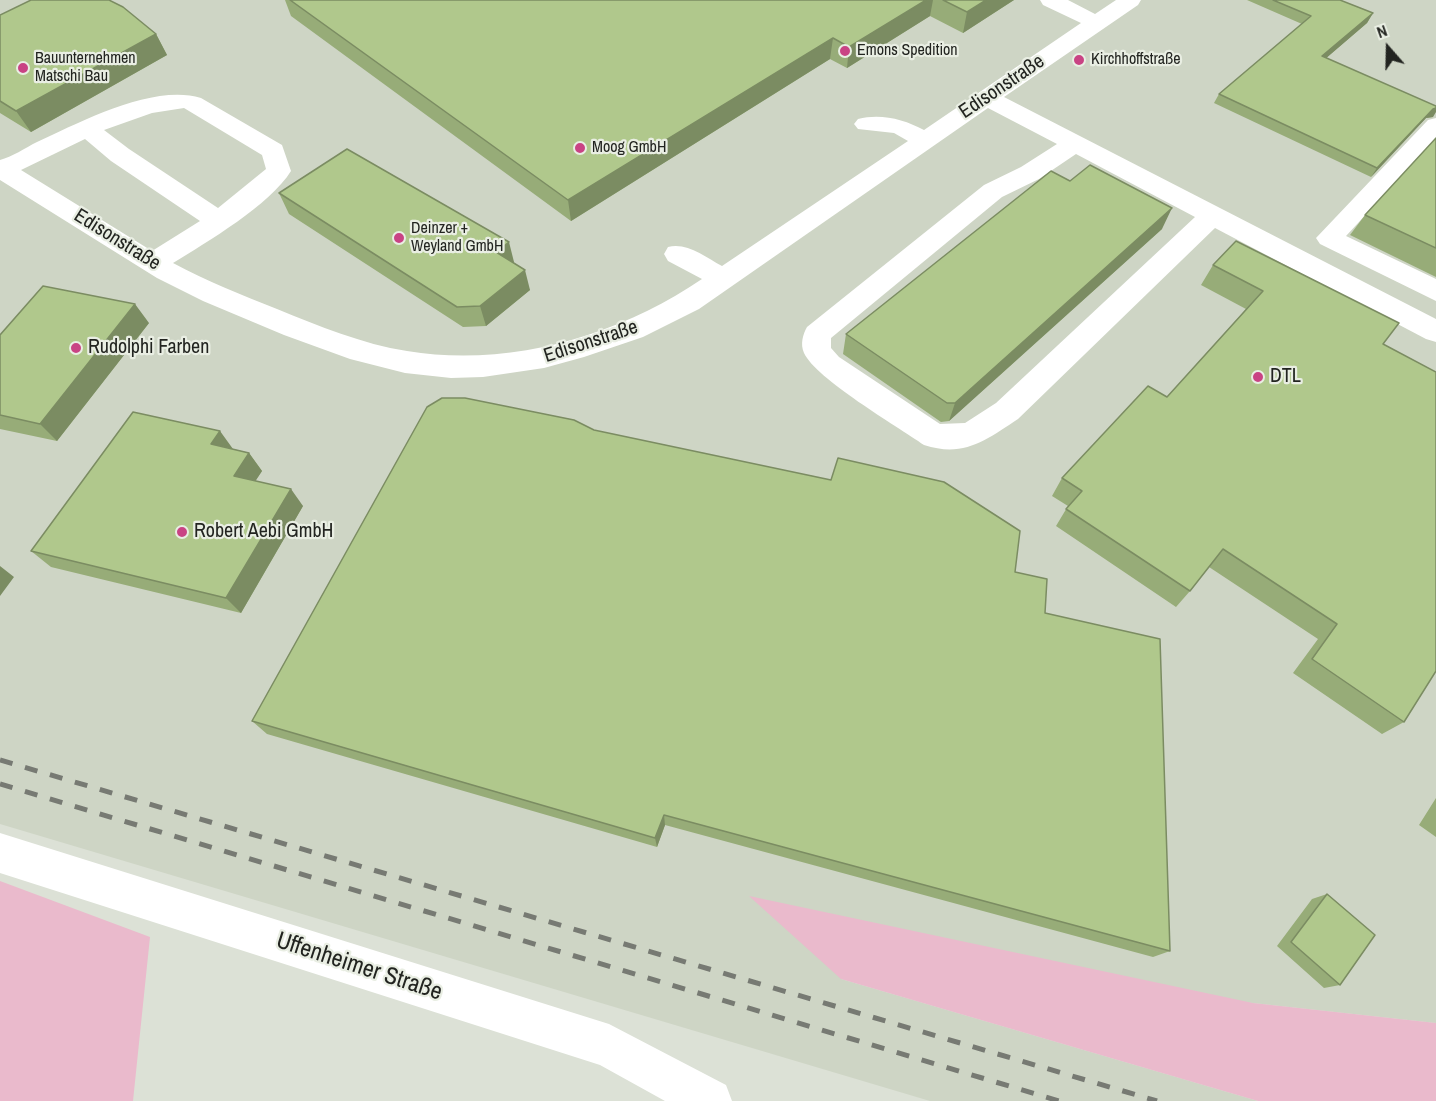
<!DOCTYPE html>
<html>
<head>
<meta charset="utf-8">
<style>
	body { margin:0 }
	#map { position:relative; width:1436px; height:1101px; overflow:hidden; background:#dce1d6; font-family:"Archivo Narrow",sans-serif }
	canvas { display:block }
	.north { position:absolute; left:1358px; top:18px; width:60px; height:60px; -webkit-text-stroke:4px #e9eee3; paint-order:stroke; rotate:340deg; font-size:16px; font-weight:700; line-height:24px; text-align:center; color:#222420 }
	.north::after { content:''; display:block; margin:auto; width:21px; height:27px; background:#222420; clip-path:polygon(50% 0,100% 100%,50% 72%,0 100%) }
</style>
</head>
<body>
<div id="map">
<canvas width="1436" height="1101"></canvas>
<div class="north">N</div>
</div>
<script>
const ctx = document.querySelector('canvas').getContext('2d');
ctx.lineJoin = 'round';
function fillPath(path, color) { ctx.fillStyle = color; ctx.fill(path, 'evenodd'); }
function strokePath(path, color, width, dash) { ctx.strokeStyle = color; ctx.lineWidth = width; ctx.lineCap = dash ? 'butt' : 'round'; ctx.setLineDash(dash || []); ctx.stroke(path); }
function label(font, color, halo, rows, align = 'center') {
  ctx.font = font + ' "Archivo Narrow",sans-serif'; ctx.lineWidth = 4.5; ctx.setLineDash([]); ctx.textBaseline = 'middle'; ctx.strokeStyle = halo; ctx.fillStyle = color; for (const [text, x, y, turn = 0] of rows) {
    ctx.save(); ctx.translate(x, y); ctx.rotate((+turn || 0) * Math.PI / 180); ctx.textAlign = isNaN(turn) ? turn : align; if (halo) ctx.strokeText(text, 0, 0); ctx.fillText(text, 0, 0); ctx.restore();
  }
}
fillPath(new Path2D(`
	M0,0H1436V1023L1253,1003L841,979L1258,1101H930L0,824Z`), '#ced5c5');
fillPath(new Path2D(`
	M0,881L150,937L133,1101H0Z
	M749,896L1253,1003L1436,1023V1101H1258L841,979Z`), '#eabacc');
fillPath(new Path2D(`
	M1040,0H1068L1095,14L1116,0H1141L1138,5L1004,97L1436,319V342L1426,339L1215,228L1018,419C986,440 964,458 924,445C897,426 816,379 804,353C800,344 803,334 807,327L984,185L1021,167L1057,144L988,108L699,309L643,337L584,357L544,368L483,377L451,378L405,373L350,359L284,335L203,301L157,278L0,180V160C12,157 25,148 37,142C80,122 154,83 201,98L282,145L291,171C270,205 207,242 173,263C206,281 242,295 277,309C319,326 362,344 407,351C509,368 618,336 702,279L668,261L664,254L668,247C687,242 705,257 722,266L908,141L894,133L858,129L854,124L858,119C880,113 904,119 924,130L1081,23L1043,5ZM184,108L262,155L266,169L218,208L129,149L104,130L152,113ZM85,139L111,161L200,221L152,251L21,170ZM1076,154L1195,217L996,403L965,423L940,424L839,357L831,348V338L1002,197L1039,179Z
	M1436,118V139L1346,236L1436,279V301L1320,244L1316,238L1428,120Z
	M0,833L609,1024L726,1085L732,1101H665L600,1065L0,873Z`), '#fff');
strokePath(new Path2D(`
	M0,760L1157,1101
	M0,784L1059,1101`), '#777a73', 5, [13, 13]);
fillPath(new Path2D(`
	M285,0H1014L963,33L930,16L847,68L830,59L571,221L291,16Z
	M1247,0H1340L1373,13L1367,23L1326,58L1433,117L1426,118L1371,177L1214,103L1219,94L1302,24Z
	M0,15L156,34L167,55L31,132L0,113Z
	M1436,138V277L1350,235L1365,215Z
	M1070,181L1162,229L949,421L941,422L843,354L846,334Z
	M279,193L514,262L513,263L530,290L486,326L463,327L289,214Z
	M1213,265L1383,344L1404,722L1382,734L1293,673L1318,639L1209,567L1190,591L1176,607L1056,526L1068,506L1052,496L1062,478L1167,397L1246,309L1201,285Z
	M149,323L57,441L0,429V335Z
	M594,430L1015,572L1045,613L1170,951L1153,957L665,825L657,847L267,734L252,721Z
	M233,449L249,453L262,471L255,481L303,506L241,613L51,567L31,551Z
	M1436,798V837L1419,825Z
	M1327,894L1340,985L1324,988L1277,946L1312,899Z`), '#97ac78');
fillPath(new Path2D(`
	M926,0H933L930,16L847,68L849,47Z
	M986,0H1014L963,33L967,12Z
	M1373,13L1367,23L1317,66L1322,56Z
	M156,34L167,55L31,132L16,111Z
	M833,38L830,59L571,221L568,200Z
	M1436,108V112L1433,117L1426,118L1371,177L1377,168L1433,109Z
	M1172,208L1162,229L949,421L955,403Z
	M509,242L514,262L501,273L496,252Z
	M525,270L530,290L486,326L480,306Z
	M135,304L149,323L57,441L40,424Z
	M220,431L233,449L211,444Z
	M249,453L262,471L247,494L234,476Z
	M291,489L303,506L241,613L226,598Z
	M0,566L14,577L0,596Z
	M664,815L665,825L657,847L655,838Z`), '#7b8c62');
const building = new Path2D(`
	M31,0H109L123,7L156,34L16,111L0,101V15Z
	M290,0H926L849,47L833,38L568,200Z
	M943,0H986L967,12Z
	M1273,0H1340L1373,13L1322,56L1436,106V108L1433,109L1377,168L1219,94L1311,16Z
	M1436,138V248L1365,215Z
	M347,149L509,242L496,252L525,270L480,306L457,307L279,193Z
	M1090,165L1172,208L955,403H947L846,334L1051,171L1070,181Z
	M1236,241L1399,323L1383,344L1436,372V671L1404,722L1312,659L1337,624L1223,549L1190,591L1066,509L1082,491L1062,478L1148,386L1167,397L1263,291L1213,265Z
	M43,286L135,304L40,424L0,415V335Z
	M442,398H465L574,420L594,430L831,480L838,458L944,482L1020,531L1015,572L1047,579L1045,613L1160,639L1170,951L664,815L655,838L252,721L427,407Z
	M133,412L220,431L211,444L249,453L234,476L291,489L226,598L31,551Z
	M1327,894L1375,935L1340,985L1291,942Z`);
fillPath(building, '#b0c88c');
strokePath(building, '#7b8c62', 1.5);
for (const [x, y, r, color] of [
	[845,51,6,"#c94384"],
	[1079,60,6,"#c94384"],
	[23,68,6,"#c94384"],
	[580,148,6,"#c94384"],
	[399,238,6,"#c94384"],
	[76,348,6,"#c94384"],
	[1258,377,6,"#c94384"],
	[182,532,6,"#c94384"]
]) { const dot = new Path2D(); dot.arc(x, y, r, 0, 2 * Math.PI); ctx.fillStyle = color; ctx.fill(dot); strokePath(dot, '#e9eee3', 2); }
label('16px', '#222420', '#e9eee3', [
	["Emons Spedition",857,51],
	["Bauunternehmen",35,59],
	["Matschi Bau",35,77],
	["Kirchhoffstraße",1091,60],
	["Moog GmbH",592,148],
	["Deinzer +",411,229],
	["Weyland GmbH",411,247]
], 'left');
label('20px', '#222420', '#e9eee3', [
	["Edisonstraße",1002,87,-34],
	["Edisonstraße",117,240,32],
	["Edisonstraße",591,342,-18]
]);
label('20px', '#222420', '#e9eee3', [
	["Rudolphi Farben",88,348],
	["DTL",1270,377],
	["Robert Aebi GmbH",194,532]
], 'left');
label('24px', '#222420', '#e9eee3', [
	["Uffenheimer Straße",359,967,18]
]);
</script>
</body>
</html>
